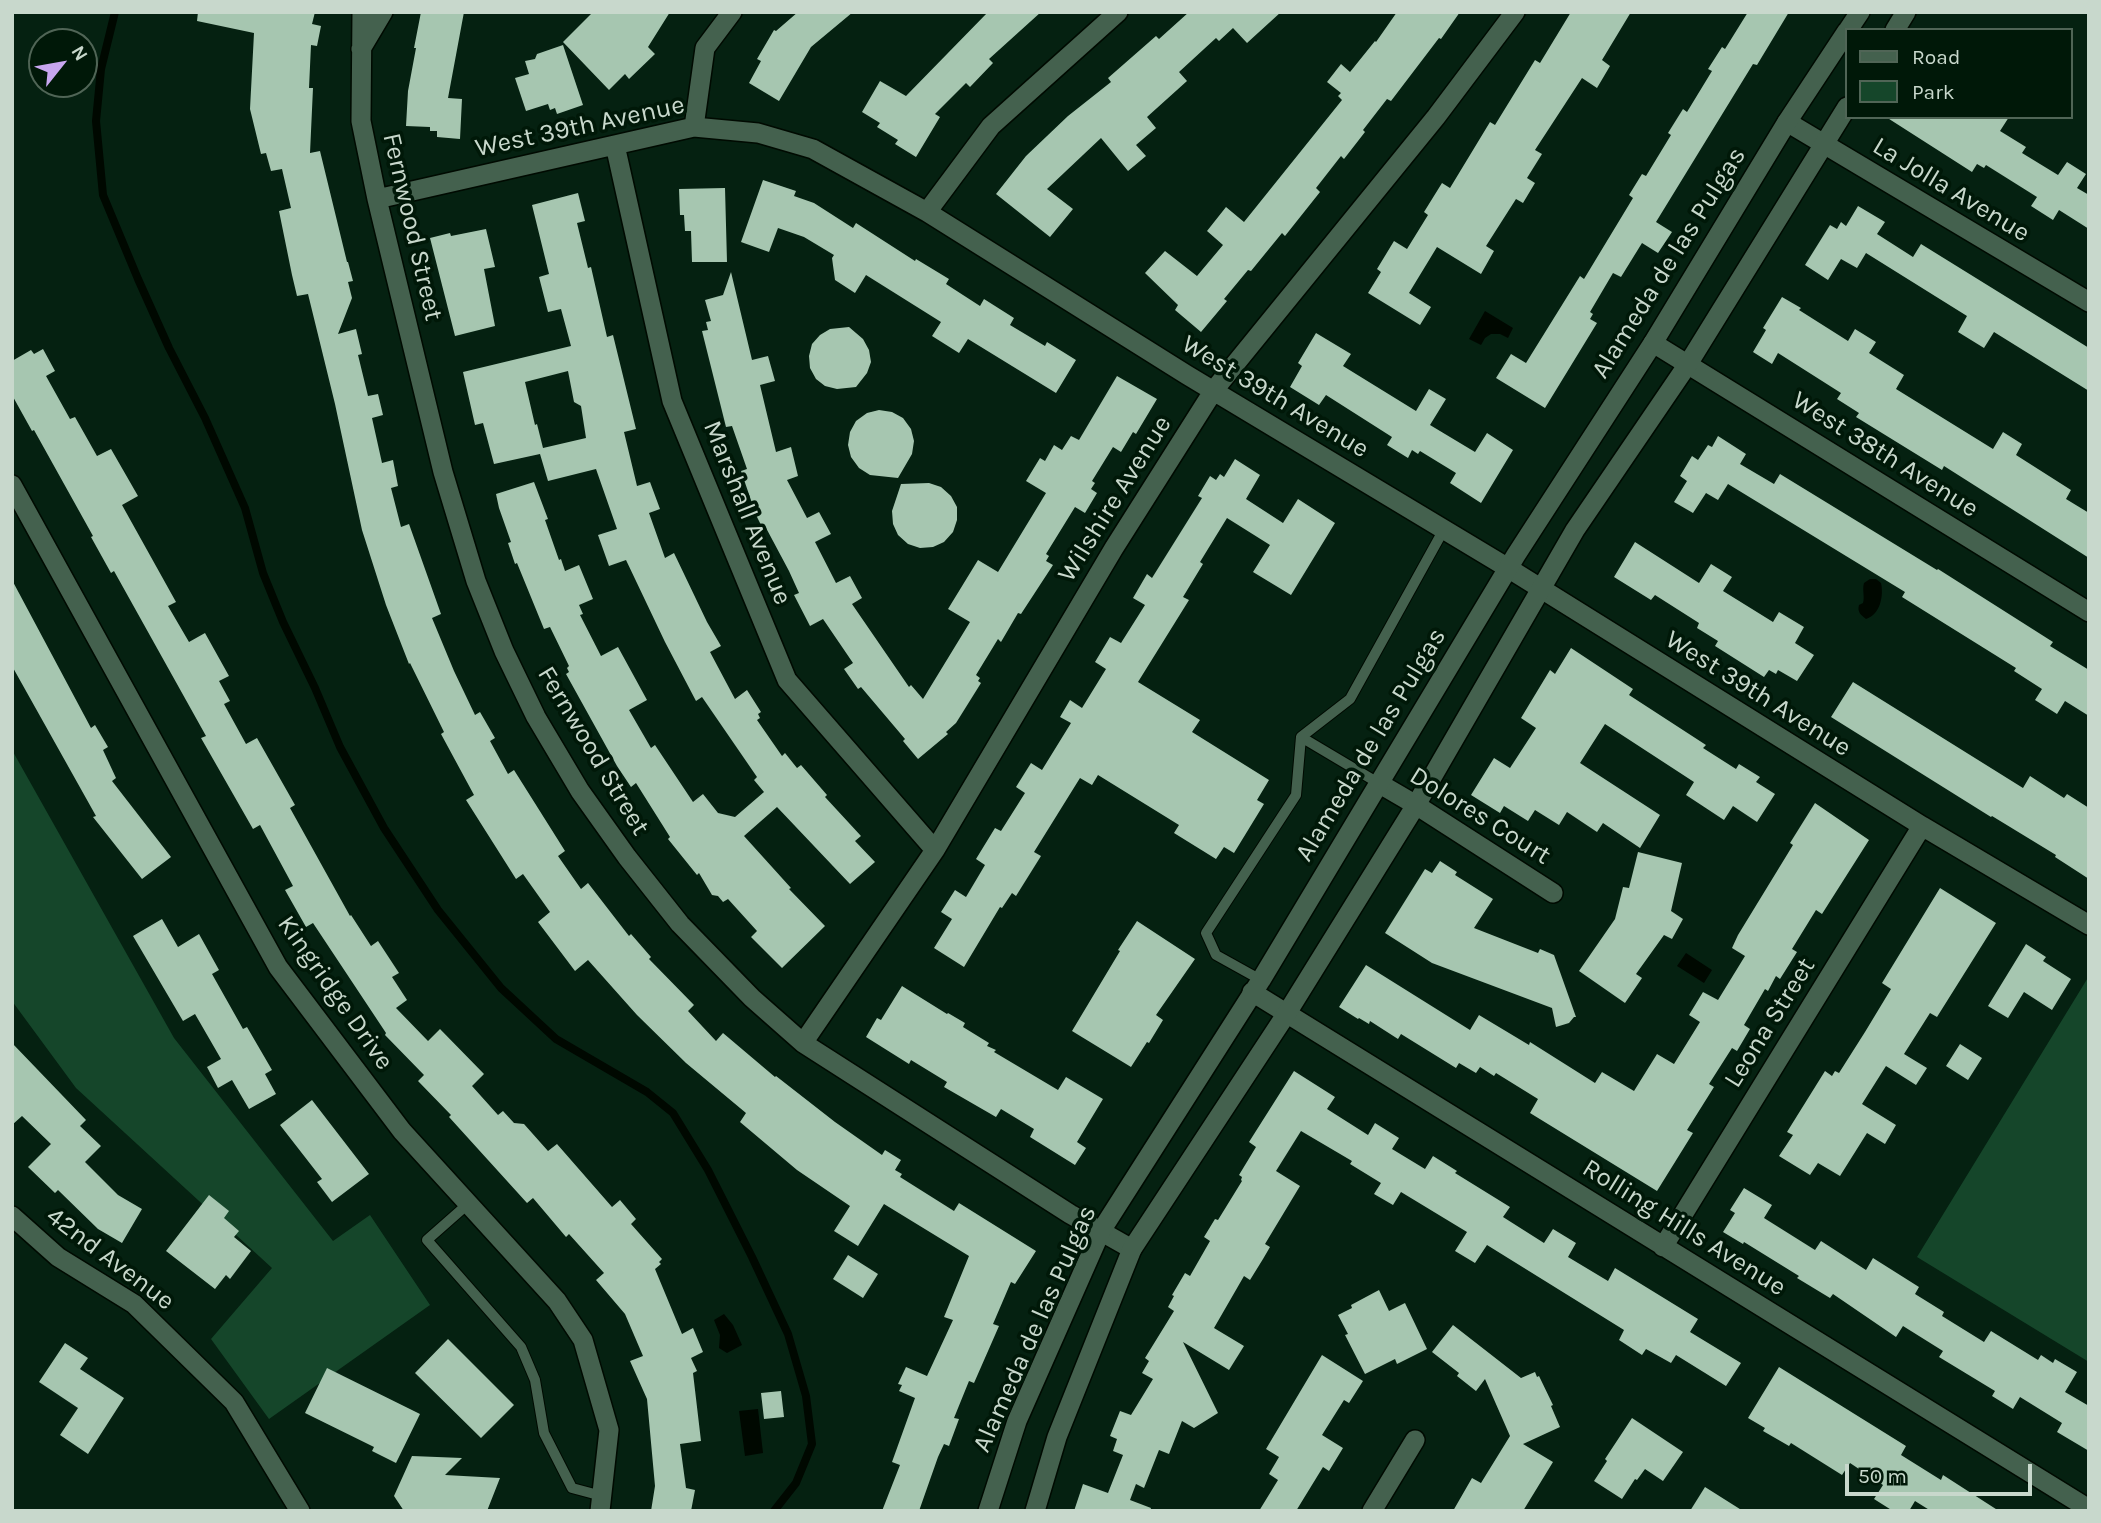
<!DOCTYPE html>
<html>
<head>
<meta charset="utf-8">
<style>
	body { margin:0 }
	#map { position:relative; width:2101px; height:1523px; overflow:hidden; background:#052111; font-family:Karla,sans-serif }
	canvas { display:block }
	.frame { position:absolute; inset:0; border:14px solid #c8d8cc; pointer-events:none }
	.legend { position:absolute; left:1845px; top:28px; width:228px; height:91px; box-sizing:border-box; background:#001808; border:2px solid #506556; margin:0; padding:9px 12px; list-style:none; font-size:21px; color:#c8d8cc }
	.legend li { display:flex; align-items:center; gap:14px; height:35px }
	.legend b { width:35px; border:2px solid #506556 }
	.north { position:absolute; left:28px; top:28px; width:70px; height:70px; box-sizing:border-box; background:#001808; border:2px solid #506556; border-radius:50%; rotate:59deg; font-size:19px; font-weight:700; line-height:28px; text-align:center; color:#c8d8cc }
	.north::after { content:''; display:block; margin:auto; width:24px; height:32px; background:#c7a6ef; clip-path:polygon(50% 0,100% 100%,50% 72%,0 100%) }
	.scale { position:absolute; left:1845px; top:1464px; width:187px; height:32px; box-sizing:border-box; border:4px solid #c8d8cc; border-top:0; padding-left:9px; font-size:21px; line-height:24px; white-space:nowrap; color:#c8d8cc; -webkit-text-stroke:5px #001808; paint-order:stroke }
</style>
</head>
<body>
<div id="map">
<canvas width="2101" height="1523"></canvas>
<div class="frame"></div>
<ul class="legend">
<li><b style="height:9px;background:#44614e"></b>Road</li>
<li><b style="height:19px;background:#15462a"></b>Park</li>
</ul>
<div class="north">N</div>
<div class="scale">50 m</div>
</div>
<script>
const ctx = document.querySelector('canvas').getContext('2d');
ctx.lineJoin = 'round';
function fillPath(path, color) { ctx.fillStyle = color; ctx.fill(path, 'evenodd'); }
function strokePath(path, color, width, dash) { ctx.strokeStyle = color; ctx.lineWidth = width; ctx.lineCap = dash ? 'butt' : 'round'; ctx.setLineDash(dash || []); ctx.stroke(path); }
function label(font, color, halo, rows, align = 'center') {
  ctx.font = font + ' Karla,sans-serif'; ctx.lineWidth = 7; ctx.setLineDash([]); ctx.textBaseline = 'middle'; ctx.strokeStyle = halo; ctx.fillStyle = color; for (const [text, x, y, turn = 0] of rows) {
    ctx.save(); ctx.translate(x, y); ctx.rotate((+turn || 0) * Math.PI / 180); ctx.textAlign = isNaN(turn) ? turn : align; if (halo) ctx.strokeText(text, 0, 0); ctx.fillText(text, 0, 0); ctx.restore();
  }
}
fillPath(new Path2D(`
	M12,750L174,1038L333,1241L370,1215L430,1305L269,1419L211,1339L272,1268L76,1088L12,1001Z
	M2089,976V1362L1917,1257Z`), '#15462a');
fillPath(new Path2D(`
	M1485,311L1513,328L1508,338L1500,334H1491L1485,338L1481,345L1469,339Z
	M1870,579H1876L1881,583C1884,596 1880,615 1866,619C1861,615 1857,612 1859,605L1863,603C1865,597 1862,590 1864,583Z
	M1686,953L1712,970L1704,983L1677,966Z
	M724,1314L733,1325L742,1345L727,1353L719,1348L720,1335L714,1320Z
	M758,1409L763,1453L745,1456L739,1411Z`), '#000800');
strokePath(new Path2D(`
	M115,12L101,69L96,121L103,195L138,279L169,348L205,418L245,508L263,573L283,622L315,688L340,747L384,828L438,910L501,988L556,1039L647,1092L673,1113L708,1170L752,1257L788,1334L806,1396L812,1444L796,1483L774,1511`), '#000800', 8);
fillPath(new Path2D(`
	M198,12H315L312,24L321,26L317,46L311,45L309,88H313L310,153L320,151L347,262H348L353,281L348,282L352,298L338,334L356,329L362,354L358,355L368,396L378,394L383,415L372,418L382,463L393,460L398,486L391,488L401,527L409,524L441,614L432,618L454,671L475,715L480,712L495,738L490,741L508,774L514,770L565,851L558,856L581,889L588,883L629,936L631,934L651,957L649,959L694,1005L688,1011L716,1041L723,1033L775,1077L776,1076L835,1122L882,1155L885,1150L901,1160L895,1170L902,1174L900,1177L954,1211L959,1203L1036,1251L1015,1284L1011,1282L993,1324L999,1326L974,1383L969,1381L954,1418L959,1419L949,1446L944,1444L938,1457L919,1511H882L900,1465L892,1462L915,1398L899,1391L902,1385L898,1384L906,1367L927,1376L953,1320L944,1317L969,1256L884,1204L858,1246L834,1231L850,1206L797,1170L740,1122L746,1113L686,1063L637,1015L588,960L575,971L538,922L550,912L523,874L516,879L466,800L474,795L441,734L444,732L410,663L409,664L386,605L362,530L335,404L308,294L297,296L292,275L279,211L291,208L282,169L271,171L266,153L261,154L250,109L254,33L197,21Z
	M421,12H464L448,98L462,99L460,139L437,137V131H430V127L406,126L408,91L416,48H414Z
	M593,12H670L648,47L655,54L629,79L625,74L609,90L563,42Z
	M798,12H853L811,47L779,101L749,83L761,61L757,59L774,30L776,31Z
	M988,12H1041L989,59L993,63L970,87L966,83L935,114L940,117L916,157L895,144L898,140L877,127L880,123L862,112L880,81L906,96Z
	M1189,12H1281L1247,43L1233,28L1219,41L1216,38L1179,72L1187,81L1147,117L1156,128L1136,145L1146,156L1128,171L1101,138L1047,189L1073,209L1050,237L996,194L1026,156L1068,116L1111,82L1108,78L1156,36L1159,39Z
	M1397,12H1460L1441,39L1439,38L1391,101L1387,99L1363,130L1365,132L1344,159L1341,156L1316,188L1320,192L1285,236L1282,233L1251,271L1248,270L1224,299L1227,301L1201,332L1175,310L1178,305L1145,273L1165,251L1197,276L1223,245L1207,231L1226,207L1244,222L1342,100L1338,96L1341,93L1327,82L1341,64L1350,72L1375,41L1376,42Z
	M1571,12H1631L1602,60L1610,66L1597,88L1582,78L1535,150L1542,154L1527,178L1535,183L1523,203L1516,199L1486,246L1494,251L1481,274L1437,247L1409,293L1431,307L1420,325L1368,293L1381,272L1377,269L1394,241L1407,249L1428,215L1424,212L1442,183L1450,188L1490,122L1495,125L1535,60L1540,63Z
	M1748,12H1789L1757,65L1753,64L1656,222L1672,232L1658,253L1642,243L1621,277L1613,273L1590,312L1593,314L1590,319L1597,323L1545,408L1496,378L1511,354L1526,363L1580,276L1584,279L1633,198L1629,195L1642,174L1646,176L1671,135L1668,133L1683,109L1687,112L1712,71L1708,69L1722,47L1725,49Z
	M563,45L583,105L557,114L555,108L550,110L548,104L526,111L515,78L529,74L525,61L535,59L537,54Z
	M1886,117H2009L2000,131L2026,147L2022,153L2058,175L2067,162L2086,174L2077,188L2089,195V229L2059,210L2053,220L2031,206L2037,197L1986,165L1984,168L1977,164L1972,172Z
	M763,180L796,191L794,196L814,203L853,228L856,223L915,261L916,259L949,279L946,284L980,306L984,299L1014,318L1010,325L1045,346L1047,342L1076,360L1056,393L968,339L959,353L932,336L941,322L866,275L855,293L835,280L832,258L834,255L804,237L778,228L769,252L741,242Z
	M725,188L727,262H692L691,231H685L684,215H680L679,189Z
	M578,193L585,221L577,223L588,268L591,267L607,337L613,335L636,429L624,432L637,486L650,482L660,509L649,513L665,558L674,553L707,622L721,646L710,652L735,699L747,690L761,712L758,714L760,718L757,720L782,756L785,753L797,768L801,765L827,795L825,797L861,836L855,841L875,862L850,884L777,807L744,836L791,888L789,889L825,926L782,968L751,937L757,931L728,899L723,902L718,896L712,895L699,873L697,875L668,839L670,837L636,783L631,787L617,766L566,674L569,672L567,668L569,666L550,627L544,629L517,563L515,564L508,543L511,542L499,508L496,494L534,482L548,519L545,520L559,560L561,559L565,571L579,565L593,599L579,605L583,614L580,615L601,656L618,647L647,700L629,710L651,748L655,745L693,802L703,794L718,813L735,817L764,792L754,780L757,777L702,697L696,701L665,642L626,560L609,566L598,535L617,529L596,469L548,481L540,454L494,464L483,423L475,425L463,372L571,346L561,309L548,312L539,277L549,274L532,205ZM568,371L574,402L581,406L586,438L543,448L537,424L535,425L525,382Z
	M1858,206L1885,222L1877,234L1913,257L1921,244L2089,348V391L1994,332L1984,348L1958,332L1967,316L1866,253L1857,268L1841,259L1828,280L1805,265L1830,225L1837,229L1841,222L1846,226Z
	M486,229L495,267L484,269L495,326L455,336L430,238L450,233L451,236Z
	M731,272L752,360L768,356L775,381L760,385L776,452L791,447L798,476L787,480L807,518L819,512L831,534L815,542L836,583L850,576L862,598L852,604L909,687L911,685L923,699L970,622L948,609L978,560L998,572L1046,493L1026,481L1040,458L1045,461L1054,445L1062,450L1071,436L1079,440L1117,376L1157,399L1136,434L1133,432L1121,452L1113,447L1092,481L1095,483L1091,489L1097,493L1085,513L1075,507L1046,554L1049,556L1046,561L1053,565L1021,614L1018,613L1001,642L998,639L976,675L980,678L978,681L981,683L956,723L946,732L948,734L918,759L903,741L905,739L861,687L858,689L844,669L853,663L823,619L810,626L794,595L799,593L789,571L765,526L762,527L752,507L753,506L741,471L747,469L732,426L726,427L702,331L708,330L706,322L711,321L705,300L723,295Z
	M1782,297L1801,308L1799,310L1848,341L1855,329L1876,342L1869,353L1904,375L1896,389L1993,449L2003,432L2022,444L2016,455L2071,490L2066,499L2089,513V558L1944,466L1942,470L1856,417L1859,413L1837,399L1841,393L1778,353L1772,364L1753,352L1766,330L1763,328Z
	M849,327L863,339L869,350L871,362L867,373L856,387L837,389L825,386L816,379L810,368L809,356L812,344L820,335L830,329Z
	M1316,333L1351,354L1343,366L1416,411L1429,389L1446,399L1430,425L1475,452L1487,433L1513,450L1481,503L1450,483L1456,473L1420,451L1418,454L1412,450L1408,458L1387,445L1392,437L1326,395L1319,405L1290,387L1302,366L1298,363Z
	M43,349L55,371L46,376L70,419L75,417L97,456L111,449L138,496L122,505L176,602L168,606L189,642L205,633L229,676L219,681L230,701L224,704L246,744L257,738L295,805L290,808L350,916L351,915L371,946L378,941L399,973L392,977L407,1000L396,1008L428,1041L440,1029L484,1074L472,1086L498,1115L503,1111L514,1123L524,1124L548,1151L557,1144L612,1207L620,1200L636,1219L631,1224L662,1259L659,1262L661,1264L655,1269L682,1334L693,1328L703,1352L691,1358L697,1371L693,1373L701,1441L680,1444L686,1488L695,1490L691,1511H651L655,1486L647,1399L630,1361L643,1356L625,1314L596,1280L604,1273L569,1234L566,1237L533,1198L527,1203L449,1117L451,1115L418,1081L424,1075L385,1035L386,1033L313,923L306,927L285,890L293,886L260,825L253,829L201,738L206,736L114,571L111,573L91,537L93,536L34,430L32,431L12,395V361L31,350L34,354Z
	M879,410L892,412L903,418L911,429L914,441L912,454L898,478L870,475L859,468L851,457L848,445L850,432L856,421L867,413Z
	M1718,436L1746,454L1740,464L1774,484L1780,474L1937,570L1938,569L2053,642L2050,646L2089,670V716L2065,701L2057,714L2035,700L2042,689L2014,671L2016,668L1902,597L1905,592L1728,484L1718,500L1706,493L1693,513L1674,502L1687,481L1680,476L1692,456L1698,460L1708,445L1712,447Z
	M1235,459L1260,475L1246,499L1283,523L1298,499L1335,523L1291,595L1253,572L1270,545L1227,518L1200,562L1203,564L1183,597L1189,600L1138,682L1200,720L1192,732L1269,780L1257,800L1264,804L1234,853L1224,847L1216,859L1174,833L1179,825L1098,775L1092,785L1080,778L1034,852L1041,856L1016,896L1012,893L1002,908L1000,907L964,967L934,948L952,919L941,912L955,890L966,897L985,865L976,859L995,828L1001,831L1025,793L1016,787L1031,763L1042,770L1071,723L1060,717L1070,700L1082,708L1106,669L1095,662L1110,637L1121,643L1145,605L1133,598L1147,574L1152,578L1202,498L1198,496L1210,476L1216,480L1220,474L1224,477Z
	M929,483L941,487L951,496L957,507V520L953,532L944,542L933,547L920,548L908,544L898,535L893,524L892,511L901,484Z
	M1635,542L1699,583L1711,564L1732,577L1723,591L1773,622L1779,612L1804,627L1795,643L1814,655L1797,681L1778,670L1776,674L1769,670L1764,677L1715,646L1718,641L1697,628L1699,623L1655,595L1651,600L1614,577Z
	M12,580L91,728L95,725L108,747L103,750L116,778L112,781L171,857L142,879L93,817L96,816L12,666Z
	M1571,648L1633,689L1629,695L1706,745L1703,748L1736,769L1739,764L1760,777L1756,782L1775,794L1757,822L1733,806L1724,820L1686,795L1694,782L1605,724L1580,763L1660,815L1640,848L1603,823L1597,832L1567,812L1559,825L1535,810L1528,821L1504,806L1500,813L1471,795L1494,758L1510,768L1536,728L1521,718L1550,670L1555,674Z
	M1853,682L2023,788L2030,776L2064,798L2067,794L2089,808V879L2055,857L2056,855L1992,816L1991,817L1831,717Z
	M1815,803L1869,840L1822,914L1816,910L1792,949L1797,952L1780,979L1776,976L1768,991L1765,989L1744,1025L1750,1029L1737,1051L1732,1048L1709,1084L1714,1087L1687,1130L1693,1133L1657,1191L1530,1113L1538,1099L1496,1073L1494,1076L1480,1067L1476,1073L1459,1063L1456,1068L1401,1034L1398,1039L1370,1021L1369,1024L1359,1018L1358,1019L1339,1007L1366,965L1470,1030L1479,1015L1529,1045L1530,1042L1595,1083L1602,1072L1634,1091L1657,1054L1674,1064L1700,1022L1689,1015L1703,992L1718,1000L1745,956L1732,948L1738,935L1793,845L1790,843Z
	M1638,852L1682,863L1671,911L1683,919L1672,939L1664,935L1636,974L1642,978L1625,1003L1579,971L1615,919L1623,887L1629,888Z
	M1440,861L1457,872L1455,875L1493,899L1474,928L1538,953L1540,949L1554,955L1576,1017H1574L1569,1023L1556,1027L1552,1008L1432,963L1385,933L1425,869L1432,873Z
	M1940,888L1996,923L1937,1017L1930,1013L1904,1054L1927,1068L1916,1085L1886,1066L1862,1104L1896,1125L1885,1144L1867,1133L1840,1176L1818,1163L1810,1175L1779,1156L1793,1135L1787,1132L1825,1071L1832,1076L1835,1071L1839,1073L1865,1032L1891,989L1882,983Z
	M162,919L178,947L199,934L219,970L212,974L243,1029L247,1027L272,1070L265,1074L276,1094L249,1109L232,1080L218,1088L207,1067L221,1059L195,1014L183,1021L133,936Z
	M1137,921L1195,959L1156,1015L1163,1020L1149,1043L1147,1042L1131,1067L1072,1031L1120,951L1118,950Z
	M2026,944L2046,957L2043,961L2071,979L2052,1010L2024,992L2008,1018L1988,1006Z
	M902,986L947,1014L948,1013L965,1023L963,1027L989,1043L987,1046L996,1050L994,1052L1058,1090L1066,1077L1103,1099L1077,1142L1086,1148L1075,1165L1030,1137L1034,1129L1001,1109L996,1117L944,1087L947,1082L911,1060L909,1064L866,1037L877,1018L881,1020Z
	M12,1043L86,1120L80,1126L101,1146L85,1162L118,1195L142,1209L122,1243L98,1229L58,1190L55,1193L28,1167L51,1144L22,1116L12,1125Z
	M1960,1044L1982,1058L1968,1080L1946,1066Z
	M1294,1071L1335,1097L1327,1109L1368,1135L1375,1123L1399,1138L1392,1149L1425,1169L1433,1156L1457,1171L1455,1173L1510,1207L1503,1217L1544,1243L1553,1229L1576,1243L1568,1257L1608,1281L1615,1268L1698,1319L1690,1332L1741,1363L1726,1386L1676,1355L1671,1363L1646,1349L1642,1355L1619,1340L1624,1330L1487,1245L1475,1263L1455,1251L1467,1232L1401,1192L1393,1205L1374,1194L1381,1183L1350,1164L1352,1161L1301,1131L1276,1171L1300,1186L1265,1244L1270,1247L1263,1259L1250,1280L1244,1276L1214,1328L1244,1346L1229,1370L1183,1342L1218,1413L1194,1428L1182,1421L1169,1454L1159,1450L1144,1488L1136,1484L1130,1500L1151,1508L1150,1511H1074L1083,1484L1108,1493L1123,1455L1113,1451L1117,1439L1110,1436L1120,1411L1131,1415L1153,1379L1142,1373L1149,1361L1145,1358L1174,1311L1168,1307L1174,1296L1172,1295L1185,1273L1190,1276L1210,1241L1204,1237L1215,1219L1218,1220L1242,1181L1241,1180L1242,1177L1239,1175L1256,1147L1249,1142Z
	M312,1100L369,1174L332,1202L317,1182L322,1179L280,1125Z
	M1744,1188L1772,1205L1764,1218L1815,1250L1821,1241L1866,1270L1873,1258L1919,1287L1915,1294L1944,1312L1942,1316L1984,1342L1991,1331L2038,1360L2041,1355L2053,1363L2055,1359L2077,1372L2065,1392L2089,1406V1451L2057,1432L2062,1423L2020,1397L2013,1409L1992,1396L1995,1391L1939,1357L1943,1351L1903,1326L1896,1337L1833,1294L1830,1298L1797,1278L1799,1276L1744,1242L1743,1244L1723,1232L1735,1213L1730,1210Z
	M209,1195L229,1211L224,1218L239,1231L234,1237L251,1251L230,1279L226,1275L215,1289L166,1251Z
	M848,1255L878,1274L863,1298L833,1279Z
	M1379,1290L1389,1311L1405,1303L1427,1349L1397,1364L1395,1359L1365,1374L1345,1335L1348,1334L1338,1315L1352,1308L1351,1305Z
	M1453,1325L1521,1378L1535,1372L1537,1377L1539,1376L1553,1405L1551,1406L1560,1427L1523,1444L1553,1462L1523,1511H1453L1472,1478L1481,1483L1510,1436L1485,1379L1476,1391L1457,1376L1459,1373L1432,1352Z
	M448,1339L514,1405L481,1438L415,1373Z
	M65,1343L88,1358L80,1369L124,1398L88,1454L60,1435L78,1408L39,1382Z
	M1322,1355L1363,1381L1349,1403L1344,1400L1322,1435L1343,1448L1329,1471L1323,1467L1296,1511H1259L1278,1480L1269,1474L1279,1457L1266,1449Z
	M1779,1367L1906,1446L1901,1455L1941,1480L1943,1475L1999,1511H1931L1915,1501L1909,1511H1893L1874,1499L1883,1485L1850,1463L1842,1475L1791,1443L1789,1446L1763,1431L1765,1428L1748,1418Z
	M327,1368L420,1414L396,1463L372,1451L374,1447L305,1413Z
	M781,1391L784,1417L764,1419L761,1393Z
	M1632,1418L1683,1452L1663,1481L1645,1469L1637,1480L1635,1479L1622,1499L1594,1481L1607,1461L1605,1459Z
	M412,1456L462,1458L445,1475L500,1478L487,1511H404L394,1496Z
	M1705,1487L1743,1511H1690Z`), '#a6c6b0');
const service = new Path2D(`
	M1380,784L1301,737L1350,699L1443,531
	M1261,980L1216,955L1206,933L1296,795L1301,737
	M469,1203L427,1240L521,1347L535,1380L544,1433L572,1488L602,1496`);
const minor = new Path2D(`
	M362,12L361,121L377,199L443,472L476,581L504,651L536,717L580,791L627,857L680,924L752,998L803,1043L1070,1214L1132,1249
	M361,49L383,12
	M1787,122L2089,302
	M694,127L705,48L732,12
	M615,145L672,401L787,680L935,850
	M377,199L694,127L758,133L813,149L927,212L1187,375L1508,568L1922,826L2089,925
	M927,212L991,126L1118,12
	M1653,343L2089,612
	M12,485L278,967L402,1131L557,1301L583,1340L609,1430L600,1511
	M1380,784L1416,805L1553,893
	M1252,992L2089,1509
	M803,1043L935,850L1114,548L1214,390L1436,117L1515,12
	M12,1216L58,1257L134,1304L234,1402L300,1511
	M1663,1247L1922,826
	M1372,1511L1415,1440`);
const secondary = new Path2D(`
	M1848,30L1860,12
	M1895,30L1906,12
	M988,1511L1017,1421L1101,1231L1261,980L1516,555L1653,343L1787,122L1847,31
	M1035,1511L1057,1437L1132,1249L1287,1013L1416,805L1575,530L1688,364L1847,107`);
strokePath(service, '#000a01', 12);
strokePath(minor, '#000a01', 22);
strokePath(secondary, '#000a01', 22);
strokePath(service, '#44614e', 10);
strokePath(minor, '#44614e', 19);
strokePath(secondary, '#44614e', 19);
label('26px', '#c8d8cc', '#001808', [
	["West 39th Avenue",580,127,-12],
	["La Jolla Avenue",1951,190,31],
	["Fernwood Street",412,227,77],
	["Alameda de las Pulgas",1669,263,-58],
	["West 39th Avenue",1275,397,31],
	["West 38th Avenue",1885,455,32],
	["Wilshire Avenue",1115,499,-58],
	["Marshall Avenue",747,513,68],
	["West 39th Avenue",1758,694,32],
	["Alameda de las Pulgas",1371,745,-59],
	["Fernwood Street",593,751,59],
	["Dolores Court",1480,816,32],
	["Kingridge Drive",335,993,55],
	["Leona Street",1770,1023,-58],
	["Rolling Hills Avenue",1684,1228,32],
	["42nd Avenue",110,1259,37],
	["Alameda de las Pulgas",1035,1329,-66]
]);
</script>
</body>
</html>
